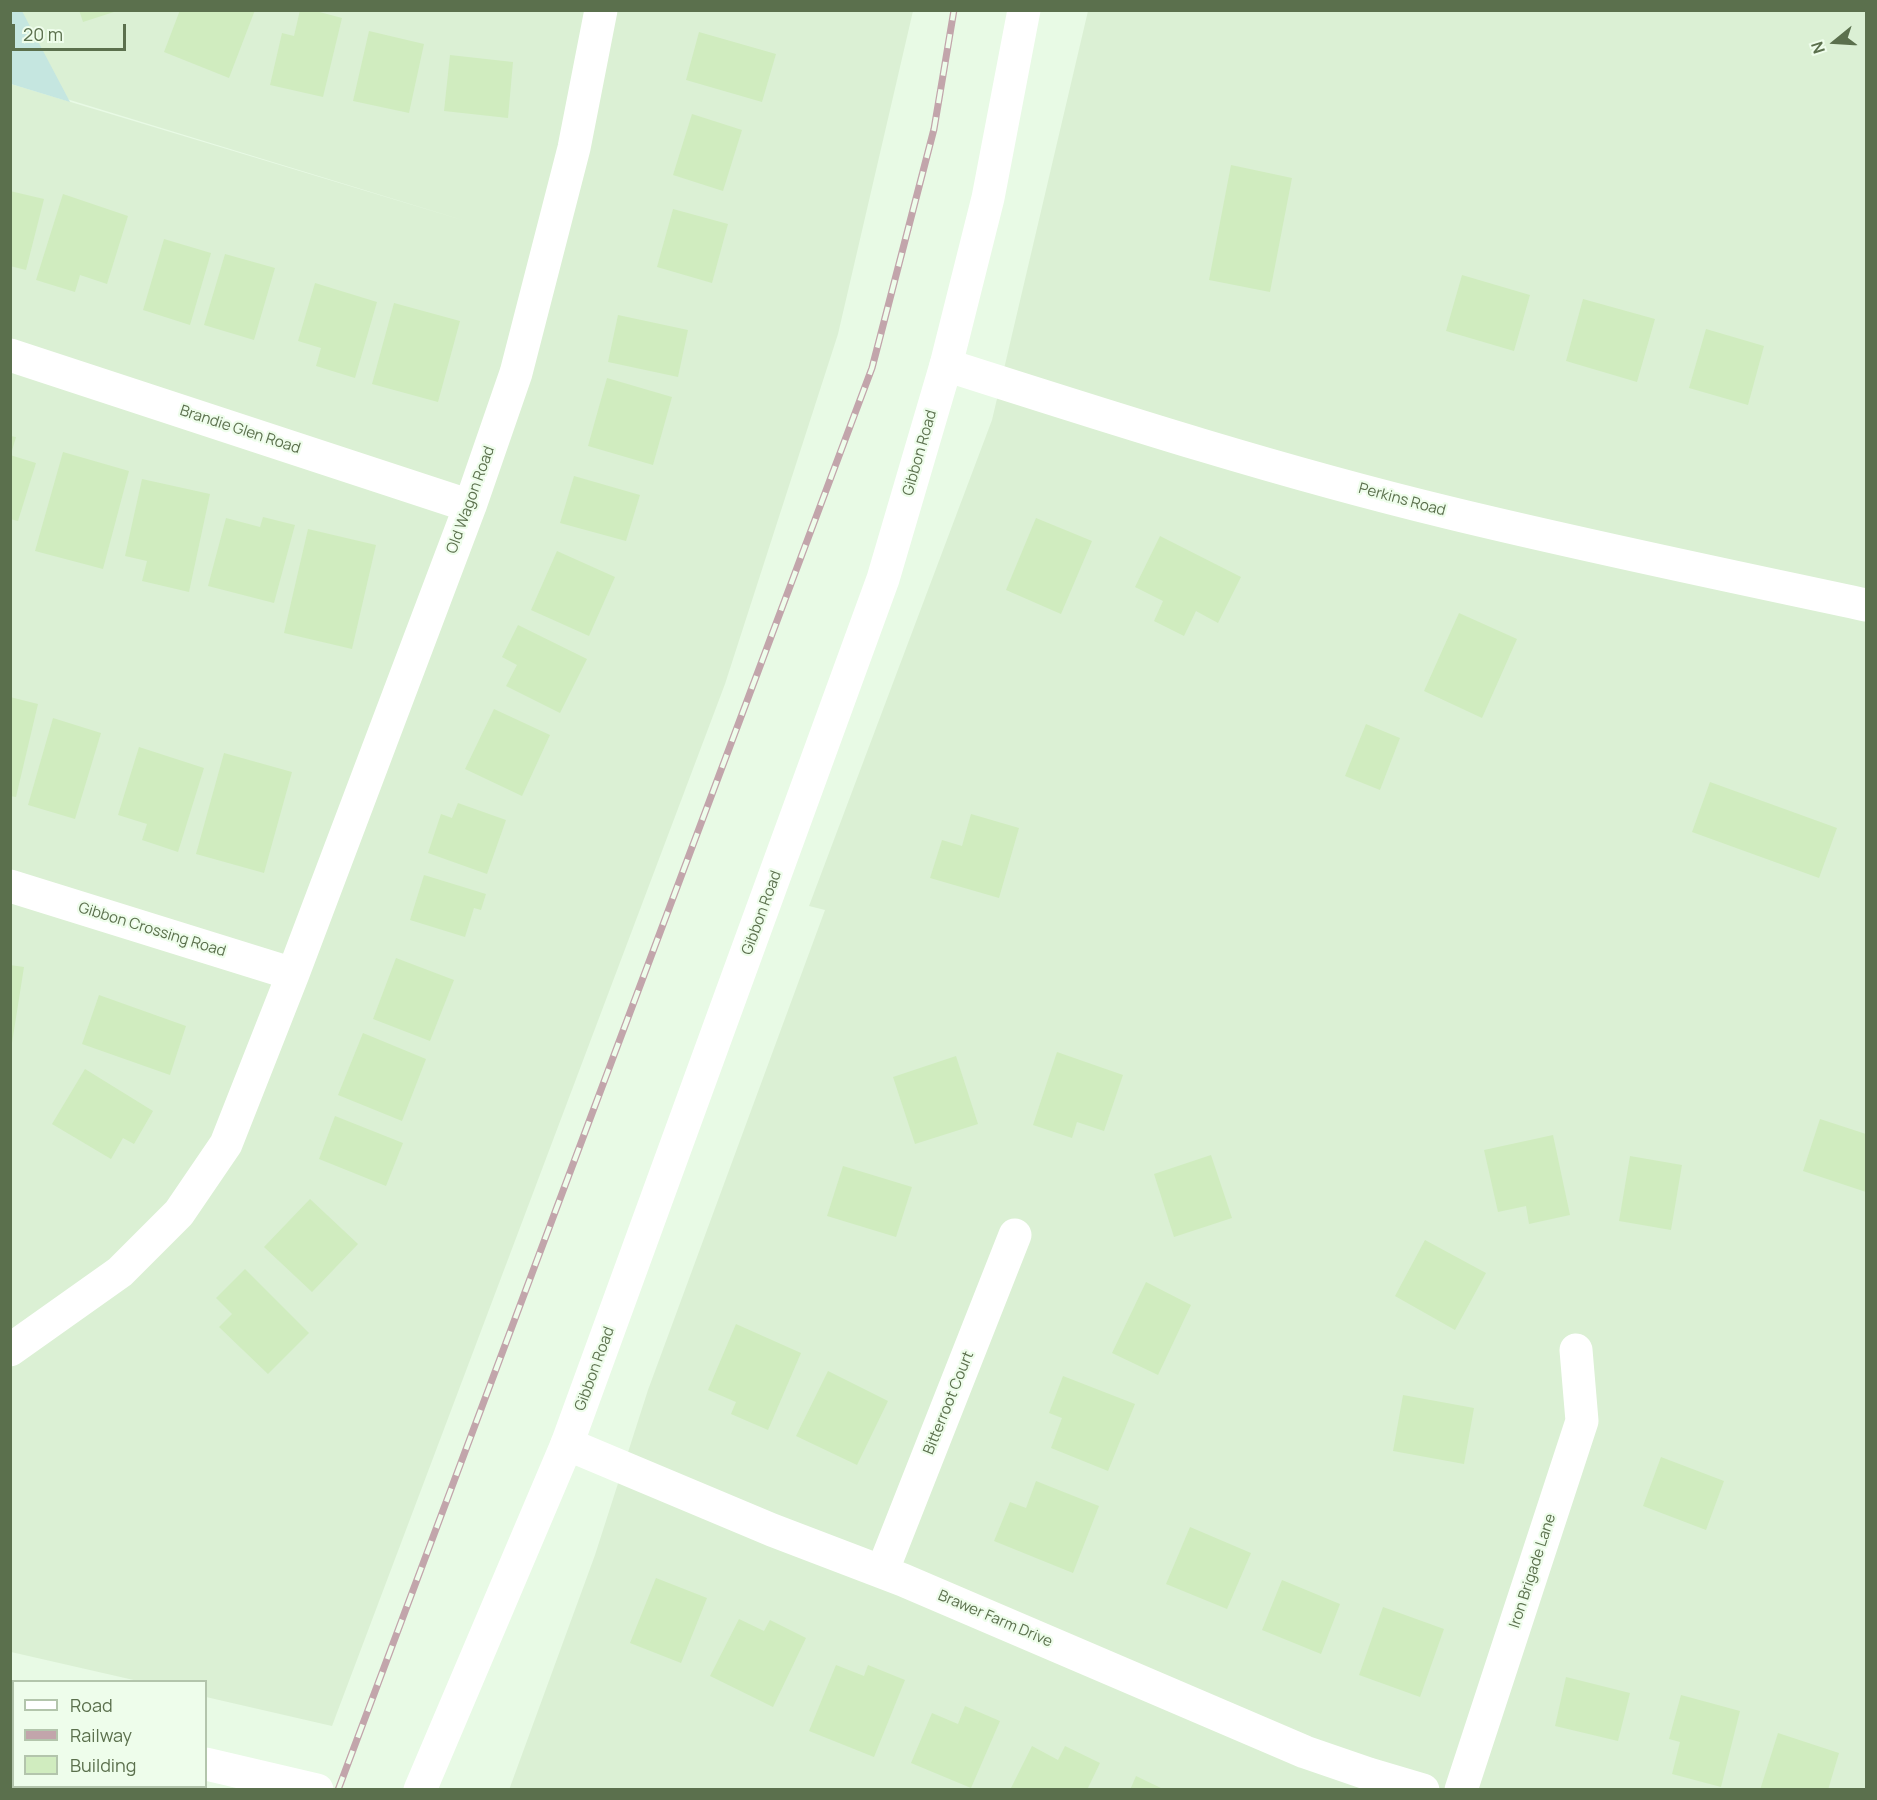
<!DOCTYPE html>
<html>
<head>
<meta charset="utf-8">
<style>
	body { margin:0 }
	#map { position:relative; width:1877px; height:1800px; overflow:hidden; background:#e8fae5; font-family:Manrope,sans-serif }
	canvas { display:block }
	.frame { position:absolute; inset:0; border:12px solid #5b704d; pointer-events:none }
	.legend { position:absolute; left:12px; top:1680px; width:195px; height:108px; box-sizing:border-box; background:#eefdeb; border:2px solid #b3c5ac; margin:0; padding:8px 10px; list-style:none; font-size:18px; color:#5b704d }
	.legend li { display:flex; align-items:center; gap:12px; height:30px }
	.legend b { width:30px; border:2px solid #b3c5ac }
	.north { position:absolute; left:1805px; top:12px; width:60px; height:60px; -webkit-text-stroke:4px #eefdeb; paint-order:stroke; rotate:252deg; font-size:16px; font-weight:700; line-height:24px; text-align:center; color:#5b704d }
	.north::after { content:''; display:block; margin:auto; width:21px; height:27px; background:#5b704d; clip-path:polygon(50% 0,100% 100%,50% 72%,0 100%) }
	.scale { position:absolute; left:12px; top:24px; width:114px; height:27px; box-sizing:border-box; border:3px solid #5b704d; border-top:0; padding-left:8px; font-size:18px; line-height:21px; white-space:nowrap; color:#5b704d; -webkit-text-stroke:4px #eefdeb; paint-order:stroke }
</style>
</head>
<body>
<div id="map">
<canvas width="1877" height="1800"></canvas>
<div class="frame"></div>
<ul class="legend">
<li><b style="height:8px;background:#fff"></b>Road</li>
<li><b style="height:8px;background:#c2a5ab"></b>Railway</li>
<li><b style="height:16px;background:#d0ecbf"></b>Building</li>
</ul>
<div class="north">N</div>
<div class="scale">20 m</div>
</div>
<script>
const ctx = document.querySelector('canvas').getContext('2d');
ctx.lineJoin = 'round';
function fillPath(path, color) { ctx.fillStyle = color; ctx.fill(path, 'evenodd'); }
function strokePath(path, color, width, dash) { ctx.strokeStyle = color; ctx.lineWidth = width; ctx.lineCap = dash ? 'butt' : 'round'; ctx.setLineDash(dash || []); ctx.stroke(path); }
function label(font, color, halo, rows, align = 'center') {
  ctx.font = font + ' Manrope,sans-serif'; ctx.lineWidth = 4.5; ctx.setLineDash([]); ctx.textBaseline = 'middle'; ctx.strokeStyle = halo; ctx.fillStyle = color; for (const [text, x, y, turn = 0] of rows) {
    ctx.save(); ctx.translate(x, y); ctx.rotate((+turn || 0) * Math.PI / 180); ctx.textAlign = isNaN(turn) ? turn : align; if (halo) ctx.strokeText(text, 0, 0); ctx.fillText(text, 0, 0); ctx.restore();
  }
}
fillPath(new Path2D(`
	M11,11H913L838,334L725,684L332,1726L206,1697V1682L138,1681L11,1652V84L469,222L11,82Z
	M1088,11H1866V1789L509,1790L595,1555L648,1390L825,910L809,906L992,420Z`), '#dbf0d4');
fillPath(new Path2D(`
	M10,11H22L70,102L11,84Z`), '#c5e6e0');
fillPath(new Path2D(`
	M79,10H117V11L83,22Z
	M180,10H255L229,78L164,52Z
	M300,10H312L342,18L323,97L270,85L282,33L294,36Z
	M369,31L424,44L409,113L353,101Z
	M699,32L776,54L762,102L686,80Z
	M450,55L513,62L508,118L444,111Z
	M692,114L742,130L723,191L673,175Z
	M1231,165L1292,178L1270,292L1209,280Z
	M10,191L44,199L26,270L10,266Z
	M63,194L128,216L107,284L80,275L75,292L36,280Z
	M673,209L728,224L712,283L657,267Z
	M164,239L211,253L190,325L143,310Z
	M225,254L275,268L254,340L204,325Z
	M1462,275L1530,295L1514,351L1446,331Z
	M315,283L377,302L355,378L316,366L321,348L298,341Z
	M1583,299L1655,319L1637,382L1566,361Z
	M394,303L460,321L438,402L372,384Z
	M618,315L688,330L678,377L608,362Z
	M1706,329L1764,346L1748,405L1689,388Z
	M607,378L672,397L653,465L588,446Z
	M10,436L16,437L11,454H10Z
	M63,452L129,471L103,569L35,551Z
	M10,455L36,463L18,521L10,519Z
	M574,476L640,495L626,541L560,523Z
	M142,479L210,494L189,592L142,581L147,561L125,556Z
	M263,517L295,525L274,603L208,586L226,518L260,527Z
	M1036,518L1092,541L1061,614L1006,590Z
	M308,529L376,545L352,649L284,633Z
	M1160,536L1241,577L1218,623L1196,611L1184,636L1154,621L1163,601L1135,587Z
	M557,551L615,577L589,636L531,610Z
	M1459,613L1517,639L1482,718L1424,691Z
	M518,625L587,659L560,713L506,686L517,665L502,657Z
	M10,697L38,704L16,797L10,796Z
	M494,709L550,735L522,796L465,769Z
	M53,718L101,733L75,819L28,805Z
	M1366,724L1400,738L1380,790L1345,776Z
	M139,747L204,768L178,852L142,840L147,824L118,815Z
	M224,753L292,772L264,873L196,854Z
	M1710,782L1837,828L1819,878L1692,832Z
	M458,803L506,820L487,874L428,853L441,814L452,818Z
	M971,814L1019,828L999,898L930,878L942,840L962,846Z
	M424,875L486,894L481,910L474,908L465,937L410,920Z
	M396,958L454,980L430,1041L373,1019Z
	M10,965L24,967L12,1043H10Z
	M99,995L186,1026L170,1075L82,1044Z
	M363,1033L426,1059L402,1121L338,1095Z
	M1057,1052L1123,1075L1104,1131L1077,1122L1072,1138L1033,1125Z
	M956,1056L978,1124L915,1144L893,1077Z
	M85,1069L153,1111L134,1144L123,1138L111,1159L52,1124Z
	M335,1116L403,1143L386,1186L319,1159Z
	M1820,1119L1866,1134V1192L1803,1171Z
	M1553,1135L1570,1215L1529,1224L1526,1206L1498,1212L1484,1150Z
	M1211,1155L1232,1218L1174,1237L1154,1174Z
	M1630,1156L1682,1165L1671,1230L1619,1221Z
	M843,1166L912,1187L896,1237L827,1216Z
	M310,1199L358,1244L312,1292L264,1247Z
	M1425,1240L1486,1273L1455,1330L1395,1296Z
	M245,1269L309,1333L268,1374L219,1327L232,1314L216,1298Z
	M1146,1282L1191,1305L1158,1375L1112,1353Z
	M736,1324L801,1353L768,1430L731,1414L736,1402L708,1390Z
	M828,1371L888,1401L857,1465L796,1436Z
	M1063,1376L1135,1404L1108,1471L1051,1448L1062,1418L1049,1413Z
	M1403,1395L1474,1408L1464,1464L1393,1451Z
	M1661,1457L1724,1481L1706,1530L1643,1506Z
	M1036,1481L1099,1506L1073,1573L994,1541L1010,1502L1026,1508Z
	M1190,1527L1251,1553L1227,1609L1166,1584Z
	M656,1578L707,1598L681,1663L630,1643Z
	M1282,1580L1340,1604L1321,1654L1262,1630Z
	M1383,1607L1444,1629L1420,1697L1359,1675Z
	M739,1619L764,1631L770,1620L806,1638L773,1707L710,1676Z
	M836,1665L864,1676L868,1665L905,1680L874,1757L809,1731Z
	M1566,1677L1630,1693L1618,1741L1555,1726Z
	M1681,1695L1740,1711L1721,1787L1672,1774L1680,1742L1669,1739Z
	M965,1706L1000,1721L971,1788L911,1763L932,1713L958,1724Z
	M1778,1733L1839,1753L1828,1790H1760Z
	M1032,1746L1058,1760L1065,1746L1100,1763L1087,1790H1010Z
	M1136,1776L1165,1790H1130Z`), '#d0ecbf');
strokePath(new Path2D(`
	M10,355L470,506
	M946,365C1112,418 1277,471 1446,512C1585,546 1726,575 1866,605
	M10,886L293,974
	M10,1350L120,1272L179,1213L226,1144L293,974L470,506L516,373L574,148L601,10
	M567,1444L772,1530L903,1580L1305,1752L1369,1774L1423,1790
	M882,1572L1015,1235
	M10,1718L14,1719
	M206,1764L317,1790
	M1461,1790L1582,1421L1576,1350`), '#fff', 33);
strokePath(new Path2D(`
	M420,1790L567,1444L883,579L946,365L988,198L1024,10`), '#fff', 33);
const rail = new Path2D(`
	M338,1790L872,368L934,129L954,10`);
strokePath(rail, '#c2a5ab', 7);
strokePath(rail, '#eefdeb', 4.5, [14]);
label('15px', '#5b704d', '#eefdeb', [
	["Brandie Glen Road",240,430,18],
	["Gibbon Road",920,453,-74],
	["Old Wagon Road",471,500,-70],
	["Perkins Road",1402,500,15],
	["Gibbon Road",762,913,-70],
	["Gibbon Crossing Road",152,930,17],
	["Gibbon Road",595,1369,-70],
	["Bitterroot Court",949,1403,-68],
	["Iron Brigade Lane",1533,1571,-72],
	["Brawer Farm Drive",995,1619,23]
]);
</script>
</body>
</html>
